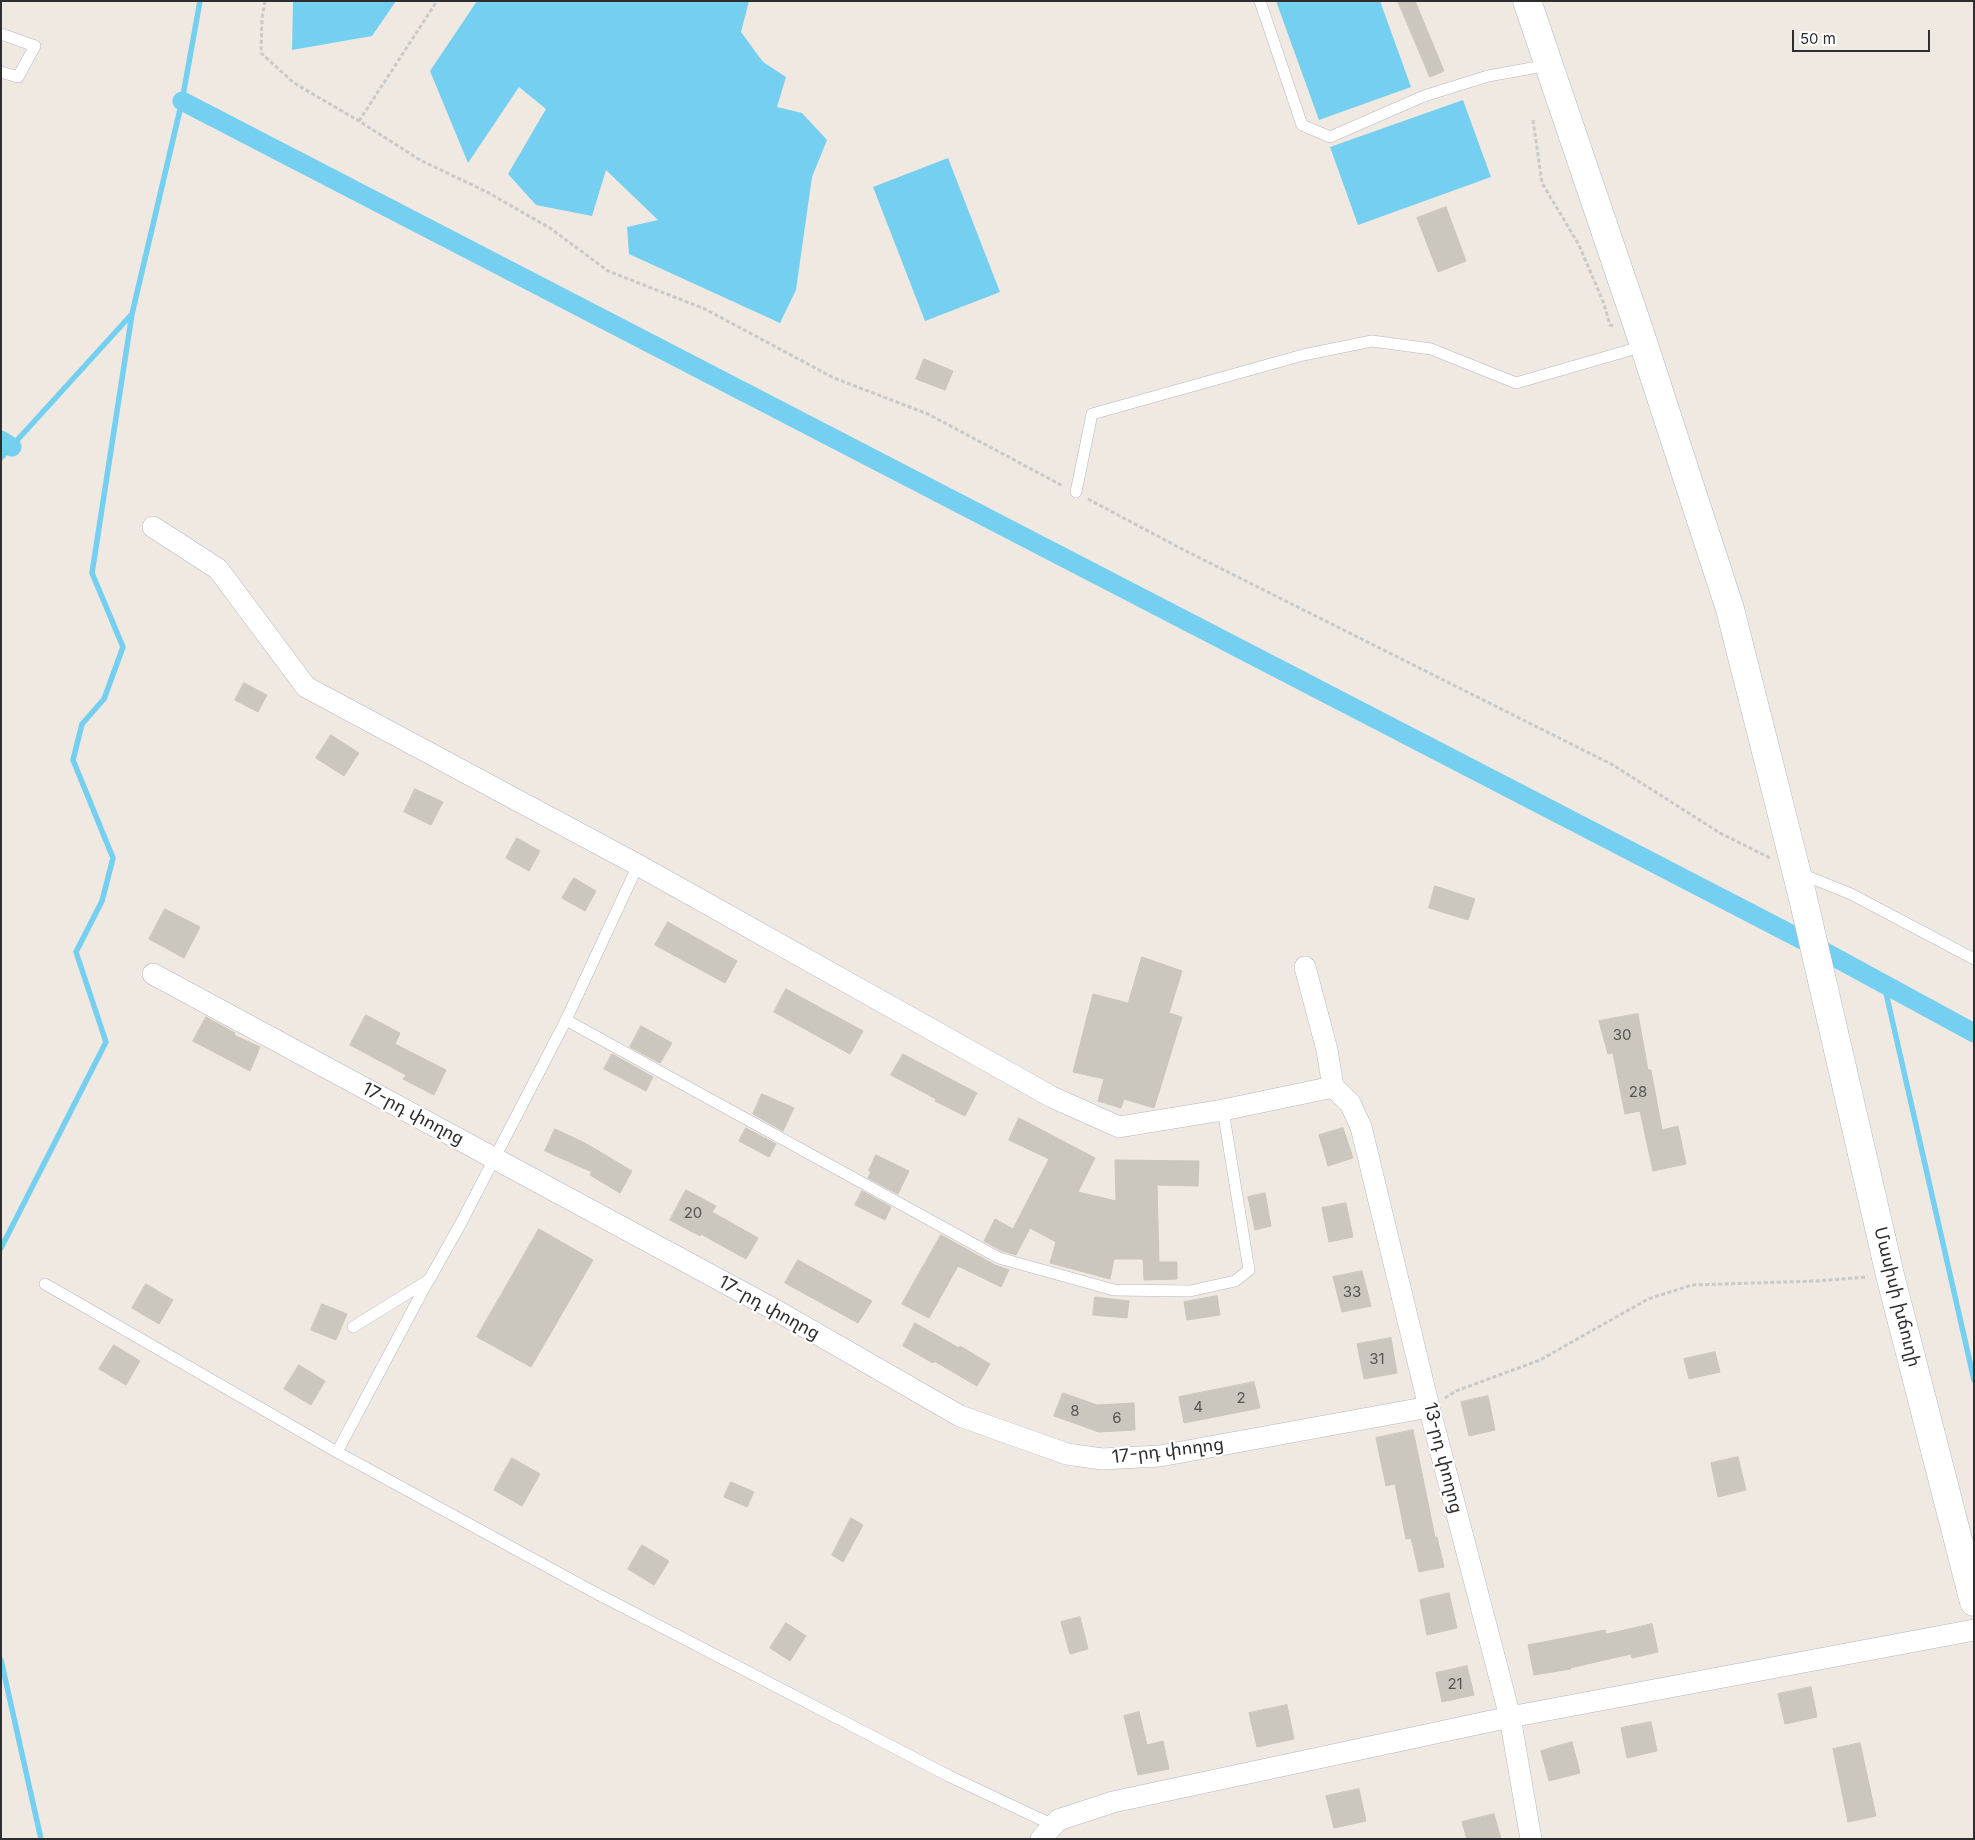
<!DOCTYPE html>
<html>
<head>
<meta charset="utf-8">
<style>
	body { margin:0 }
	#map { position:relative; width:1975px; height:1840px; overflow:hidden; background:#efe9e1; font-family:Inter,sans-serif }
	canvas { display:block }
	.frame { position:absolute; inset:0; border:2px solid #2e2e2e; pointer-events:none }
	.scale { position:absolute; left:1792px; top:30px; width:138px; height:22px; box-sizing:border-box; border:2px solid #2e2e2e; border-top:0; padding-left:6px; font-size:15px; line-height:18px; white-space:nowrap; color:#2e2e2e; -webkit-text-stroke:4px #fff; paint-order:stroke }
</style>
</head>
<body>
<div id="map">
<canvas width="1975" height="1840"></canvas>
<div class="frame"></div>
<div class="scale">50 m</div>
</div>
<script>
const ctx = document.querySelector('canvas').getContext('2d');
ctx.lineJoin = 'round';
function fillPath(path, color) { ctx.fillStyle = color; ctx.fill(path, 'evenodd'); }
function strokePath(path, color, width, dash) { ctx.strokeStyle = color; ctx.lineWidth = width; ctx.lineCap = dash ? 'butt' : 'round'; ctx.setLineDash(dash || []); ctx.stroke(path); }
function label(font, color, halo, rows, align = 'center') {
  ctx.font = font + ' Inter,"Noto Sans Armenian",sans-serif'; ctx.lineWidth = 4.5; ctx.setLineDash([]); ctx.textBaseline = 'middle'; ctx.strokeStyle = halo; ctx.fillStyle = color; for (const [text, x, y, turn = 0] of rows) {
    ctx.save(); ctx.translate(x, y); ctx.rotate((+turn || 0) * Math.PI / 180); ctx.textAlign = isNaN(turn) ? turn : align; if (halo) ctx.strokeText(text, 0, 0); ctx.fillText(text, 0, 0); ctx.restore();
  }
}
fillPath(new Path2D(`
	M293,1H396L372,36L292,50Z
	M477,1H749L741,32L763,62L786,77L777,107L802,113L827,140L812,177L796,290L780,323L629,254L627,227L658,220L606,170L592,216L536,205L508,174L546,109L519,87L468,163L430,71Z
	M1276,1H1380L1411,87L1319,120Z
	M1463,100L1491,177L1358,225L1330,147Z
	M948,158L1000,292L925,321L873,187Z`), '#75cff0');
strokePath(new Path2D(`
	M1,458L131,315
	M1884,984L1974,1380
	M1,1248L106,1042L76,952L102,901L113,858L73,760L82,724L104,699L123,647L92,573L132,314L182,101L200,1
	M1,1660L41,1839`), '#75cff0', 5.5);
strokePath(new Path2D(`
	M182,101L1814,946L1974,1033
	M1,440L12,447`), '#75cff0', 19);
const building = new Path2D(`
	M1398,1H1415L1444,71L1430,77Z
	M1446,207L1466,261L1438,272L1417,218Z
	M924,359L953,371L945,390L916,379Z
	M244,683L267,695L258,712L235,700Z
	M331,735L359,753L344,776L316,758Z
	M415,789L443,802L431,825L404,812Z
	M517,838L540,851L529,871L506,858Z
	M574,878L596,891L585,911L562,898Z
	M1435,886L1475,899L1468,920L1429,908Z
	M165,909L200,927L184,958L149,939Z
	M668,922L737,961L725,983L655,945Z
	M1142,957L1182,971L1169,1013L1182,1017L1154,1108L1124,1099L1121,1108L1098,1101L1104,1079L1073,1072L1093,994L1128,1003Z
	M786,989L863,1031L850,1054L774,1012Z
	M1638,1014L1648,1070H1651L1662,1130L1678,1126L1686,1164L1653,1171L1640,1111L1625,1114L1613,1053L1608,1054L1599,1021Z
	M366,1015L400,1033L395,1044L446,1070L434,1095L403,1079L406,1075L350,1045Z
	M206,1017L235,1033L234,1035L260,1047L250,1071L193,1041Z
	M641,1026L672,1043L660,1063L630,1047Z
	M612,1054L653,1077L646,1091L604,1069Z
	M903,1054L977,1093L965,1116L935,1101L936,1099L891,1075Z
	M762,1094L794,1108L783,1131L753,1114Z
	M1019,1118L1095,1158L1078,1192L1116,1201L1115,1160L1199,1161L1198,1186L1157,1185L1159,1262H1177V1279L1144,1280L1143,1259H1114L1110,1279L1050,1263L1056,1242L1030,1228L1016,1255L1002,1251L984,1241L995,1219L1013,1229L1049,1159L1009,1140Z
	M746,1128L776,1144L769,1157L739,1141Z
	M1343,1128L1353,1158L1328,1166L1319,1135Z
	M555,1129L585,1143L632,1171L620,1193L590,1175L592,1172L545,1151Z
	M876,1155L909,1171L898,1194L868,1178L871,1172L869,1171Z
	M686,1190L716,1206L712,1212L758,1238L746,1259L701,1234L700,1236L670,1220Z
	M862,1191L891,1207L885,1220L855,1205Z
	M1265,1193L1271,1226L1255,1230L1248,1197Z
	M1346,1203L1353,1237L1329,1242L1322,1208Z
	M539,1229L593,1260L531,1367L477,1337Z
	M941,1235L995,1265L1009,1270L1001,1287L958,1266L929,1318L902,1304Z
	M798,1260L872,1301L858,1323L785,1283Z
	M1362,1271L1371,1306L1342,1312L1333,1277Z
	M146,1284L173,1300L159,1324L132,1308Z
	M1217,1296L1220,1315L1187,1320L1184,1302Z
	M1095,1297L1129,1301L1127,1318L1093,1315Z
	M322,1304L347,1314L336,1340L311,1330Z
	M915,1323L959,1348L960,1346L990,1364L977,1386L934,1361L933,1363L903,1346Z
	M1391,1338L1397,1373L1364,1379L1357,1344Z
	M114,1345L140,1361L126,1385L99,1369Z
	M1715,1352L1720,1372L1689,1379L1684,1359Z
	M299,1365L325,1381L311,1405L284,1389Z
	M1254,1382L1260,1408L1184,1423L1179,1397Z
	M1063,1393L1097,1405L1134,1403L1135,1430L1099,1432L1054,1416Z
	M1488,1396L1495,1430L1469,1436L1461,1402Z
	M1413,1430L1435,1537H1437L1444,1567L1419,1572L1411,1538L1406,1539L1395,1484L1386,1486L1376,1438Z
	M1738,1457L1746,1490L1718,1497L1711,1463Z
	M512,1458L540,1474L522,1506L494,1490Z
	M731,1482L754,1492L747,1507L724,1497Z
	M851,1518L863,1525L843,1562L832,1555Z
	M642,1545L669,1561L654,1585L628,1569Z
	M1449,1593L1457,1628L1427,1635L1420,1600Z
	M1080,1617L1088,1649L1070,1654L1061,1622Z
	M786,1623L806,1636L790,1661L770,1648Z
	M1652,1624L1658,1652L1632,1658L1631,1654L1570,1668L1571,1669L1534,1675L1528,1645L1605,1630L1606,1634Z
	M1467,1666L1474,1695L1442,1702L1436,1673Z
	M1811,1687L1817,1717L1785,1724L1778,1694Z
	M1287,1705L1294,1739L1257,1747L1249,1713Z
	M1139,1712L1147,1745L1163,1741L1169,1769L1138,1775L1124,1716Z
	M1651,1722L1657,1751L1627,1758L1621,1728Z
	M1572,1742L1580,1773L1549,1781L1541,1751Z
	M1860,1743L1876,1816L1848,1822L1833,1749Z
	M1359,1789L1366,1821L1334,1828L1326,1796Z
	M1494,1814L1501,1839H1467L1462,1822Z`);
fillPath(building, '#cbc7bf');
strokePath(building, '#cbc5ba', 1);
const service = new Path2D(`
	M1260,1L1302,125L1330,137L1424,96L1488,76L1549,65
	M1,34L35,46L18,77L1,72
	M1076,492L1092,414L1303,355L1372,341L1431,349L1516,383L1644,346
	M1799,873L1851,894L1974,959
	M566,1020L999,1258L1114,1290L1190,1291L1235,1281L1249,1270L1223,1110
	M45,1284L337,1452L590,1590L949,1776L1053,1825
	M353,1327L429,1280L461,1223L566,1020L638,865
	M337,1452L428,1281`);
const minor = new Path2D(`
	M153,527L218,569L306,687L638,865L1052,1097L1119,1127L1223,1110L1333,1087
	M1305,967L1327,1050L1333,1087
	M153,974L779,1312L960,1416L1067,1454L1102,1459L1160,1456L1429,1407
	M1333,1087L1350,1103L1361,1127L1429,1407L1510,1717L1531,1839
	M1041,1839L1058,1820L1113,1802L1510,1717L1974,1630`);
const secondary = new Path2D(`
	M1527,1L1639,330L1730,609L1803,898L1890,1275L1974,1602`);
strokePath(service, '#b4b7c1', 12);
strokePath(minor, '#b4b7c1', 22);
strokePath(secondary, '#b4b7c1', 29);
strokePath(new Path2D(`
	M265,1L262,18L261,53L294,83L359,121L420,160L487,192L550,228L608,271L705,309L834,378L928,414L1063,486
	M1533,120L1542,183L1579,245L1604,304L1610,325L1614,326
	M359,121L437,1
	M1088,499L1180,548L1613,765L1720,833L1770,858
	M1445,1398L1456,1391L1540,1360L1648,1299L1692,1285L1816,1281L1868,1277`), '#c9c9c9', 3, [4, 2.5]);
strokePath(service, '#fff', 11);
strokePath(minor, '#fff', 21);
strokePath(secondary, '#fff', 28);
label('15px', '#555452', null, [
	["30",1622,1035],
	["28",1638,1092],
	["20",693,1213],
	["33",1352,1292],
	["31",1377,1359],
	["2",1241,1398],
	["4",1198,1407],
	["8",1075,1411],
	["6",1117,1418],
	["21",1455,1684]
]);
label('18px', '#2e2e2e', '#fff', [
	["17-րդ փողոց",413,1114,28],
	["Մասիսի խճուղի",1897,1297,76],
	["17-րդ փողոց",769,1308,29],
	["17-րդ փողոց",1168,1451,-7],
	["13-րդ փողոց",1443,1458,76]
]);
</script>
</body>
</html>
